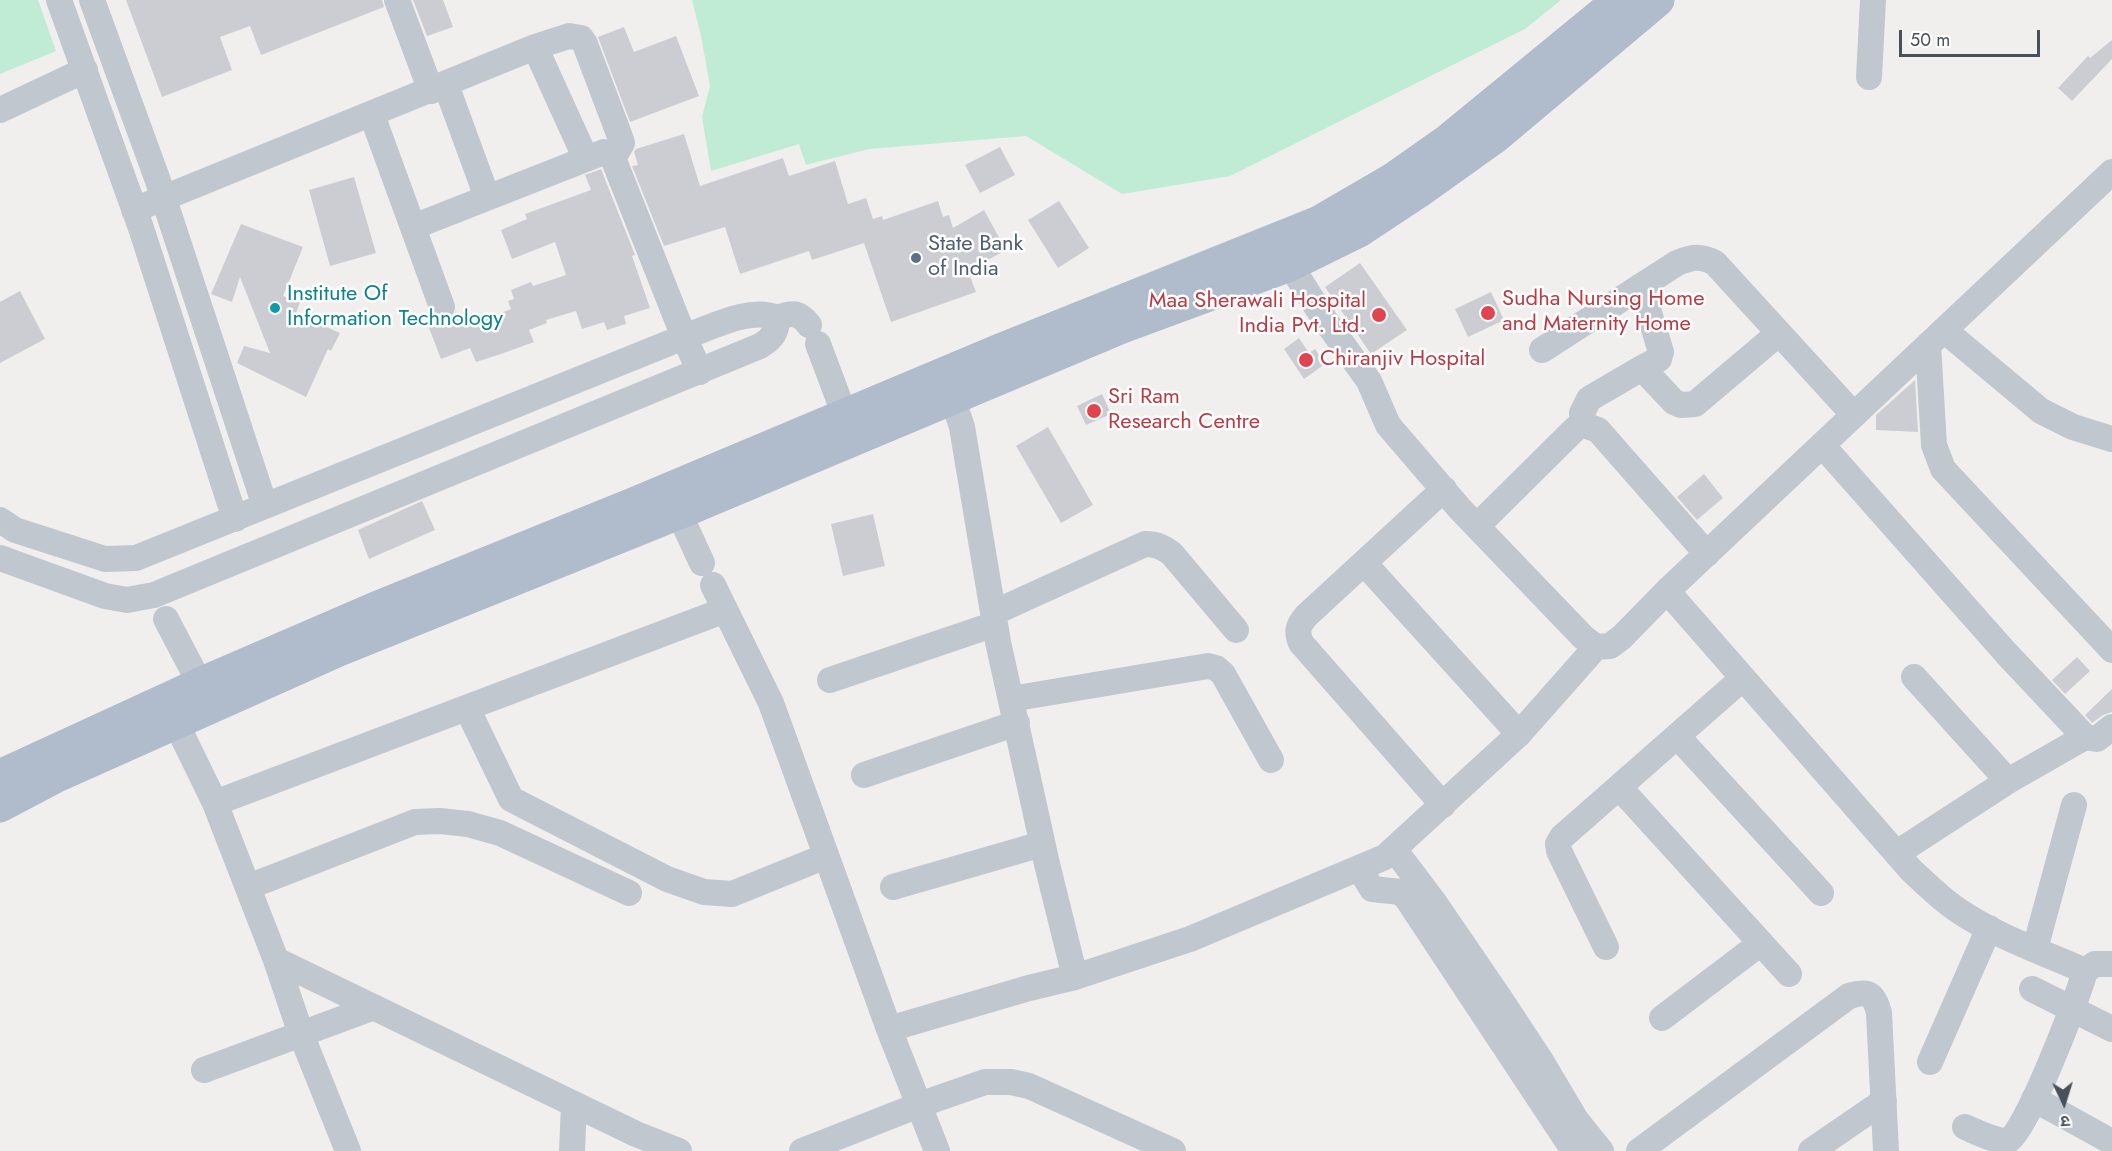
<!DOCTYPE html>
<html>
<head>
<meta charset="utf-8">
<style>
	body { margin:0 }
	#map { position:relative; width:2112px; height:1151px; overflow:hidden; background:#f1efee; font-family:Jost,"Noto Sans Devanagari",sans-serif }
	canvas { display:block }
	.north { position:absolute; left:2034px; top:1073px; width:60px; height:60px; -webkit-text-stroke:4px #fff; paint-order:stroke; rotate:176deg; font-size:16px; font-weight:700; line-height:24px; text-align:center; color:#48505a }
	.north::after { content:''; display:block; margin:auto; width:21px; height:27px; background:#48505a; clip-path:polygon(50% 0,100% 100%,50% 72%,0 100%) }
	.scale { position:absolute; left:1899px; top:30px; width:141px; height:27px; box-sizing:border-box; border:3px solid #48505a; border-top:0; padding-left:8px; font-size:18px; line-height:21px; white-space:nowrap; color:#48505a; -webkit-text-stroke:4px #fff; paint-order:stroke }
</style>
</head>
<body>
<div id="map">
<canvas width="2112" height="1151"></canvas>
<div class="north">उ</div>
<div class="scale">50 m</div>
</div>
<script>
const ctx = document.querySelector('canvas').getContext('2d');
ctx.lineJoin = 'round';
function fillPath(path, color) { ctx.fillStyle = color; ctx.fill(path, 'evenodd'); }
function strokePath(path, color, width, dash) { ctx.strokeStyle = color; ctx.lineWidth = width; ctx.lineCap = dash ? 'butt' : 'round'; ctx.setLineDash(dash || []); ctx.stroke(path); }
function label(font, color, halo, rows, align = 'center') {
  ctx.font = font + ' Jost,sans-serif'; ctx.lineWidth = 5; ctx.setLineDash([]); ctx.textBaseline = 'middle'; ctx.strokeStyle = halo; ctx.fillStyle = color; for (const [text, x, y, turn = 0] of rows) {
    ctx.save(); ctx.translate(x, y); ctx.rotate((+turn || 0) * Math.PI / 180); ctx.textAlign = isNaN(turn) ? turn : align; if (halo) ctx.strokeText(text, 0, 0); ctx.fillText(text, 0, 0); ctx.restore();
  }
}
fillPath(new Path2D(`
	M0,0H38L56,51L0,74Z
	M692,0H1561L1525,29L1230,176L1122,194L1026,136L869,149L806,165L799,144L711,171L702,117L710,86L701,36Z`), '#c0ebd5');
fillPath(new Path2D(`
	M126,0H382L384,7L261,55L250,26L220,37L232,70L162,97Z
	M413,0H443L453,27L427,36Z
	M624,27L634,52L676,36L699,96L630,122L598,37Z
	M2112,40V59L2072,101L2058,88L2088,56L2090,58Z
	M684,134L700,186L783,158L789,176L835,161L848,204L866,198L873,219L882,216L883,220L938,201L943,217L949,215L953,228L984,210L1006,250L968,271L976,292L891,322L864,243L812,260L809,251L740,274L725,227L664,246L632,166L638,165L634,152L636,149Z
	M1000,147L1015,175L980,193L965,165Z
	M601,169L635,255L632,256L650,308L624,316L626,324L607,330L604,322L582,329L576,311L546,320L547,323L529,330L534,342L501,354L476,362L470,348L441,359L426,320L432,318L439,322L447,321L453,317L456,311L463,327L511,309L508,301L514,299L511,290L531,282L533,286L566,275L555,242L512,259L501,230L527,219L525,214L591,190L585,175Z
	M354,177L376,253L330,266L309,190Z
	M1059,201L1089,248L1058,268L1028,220Z
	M241,224L303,247L283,296L300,302L296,313L340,333L331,351L328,349L306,397L237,363L244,346L270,353L240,277L232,302L211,294Z
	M1360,263L1407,330L1371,354L1325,287Z
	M20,291L45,339L0,363V302Z
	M1491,292L1504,320L1468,337L1455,309Z
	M1299,338L1309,353L1315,349L1325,364L1304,379L1284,349Z
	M1915,380L1918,432L1876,430V415Z
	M1102,394L1111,414L1086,425L1077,406Z
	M1048,427L1093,505L1061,523L1016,446Z
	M1704,474L1723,498L1697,520L1677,497Z
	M422,501L435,530L369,559L358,530Z
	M873,514L885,566L843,576L831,524Z
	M2077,657L2090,671L2065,694L2052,680Z
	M2112,689V712L2103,715L2092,723L2085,715Z`), '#cccdd3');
strokePath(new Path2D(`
	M59,0L141,228L235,519
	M92,0L157,178L265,506
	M397,0L431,91
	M535,47L586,159
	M1869,77L1873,0
	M446,85L487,197
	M0,110L85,70
	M372,115L442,307
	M134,210L535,47L569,36L581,38L585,44L619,134L622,143L613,159
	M413,227L586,159L604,152L611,153L684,337L700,372
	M1290,265L1325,320L1369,381L1388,425L1460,509L1583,637L1596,647L1610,646L1622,637L1667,591L2112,172
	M1641,286L1661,352L1659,359L1642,368
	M777,318C792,312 799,312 809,325
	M1944,330L2041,411L2073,427L2112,439
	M818,344L845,416
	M1928,345L1934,445L1943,469L2112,650
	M1542,350L1677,263C1692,257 1700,255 1715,263L1854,415
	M947,382L962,427L998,642L1047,864L1075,977
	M1584,425L1582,413L1589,399L1642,368L1674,402L1681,405L1695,404L1779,333
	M1822,445L2006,653L2085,737
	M679,513L702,563
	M0,520L15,530L105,559L136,558L684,337C710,328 751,306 777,318C777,332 773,338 760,346L154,595L127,600L105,596L0,558
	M1477,526L1576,428L1584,425L1598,430L1707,554
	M1364,563L1519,734
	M713,585L771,703L889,1029L937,1151
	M1667,591L1911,870C1926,884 1940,898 1956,909C1995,936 2042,952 2085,971
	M993,613L1145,544C1156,544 1163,547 1172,554L1236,630
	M166,619L208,699
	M1914,677L2008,781
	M830,680L995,624
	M1011,699L1208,666L1216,668L1223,674L1271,760
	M467,708L511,799L667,879L704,892L732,894L826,856
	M176,723L215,803L276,960L301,1034L348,1151
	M1677,736L1821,893
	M864,775L1017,723
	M1619,787L1789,974
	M215,803L725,610
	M1443,805L1301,643C1296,631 1298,626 1306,616L1444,489
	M1394,849L1434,902L1499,997L1541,1061L1576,1120L1601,1151
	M1897,853L2008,781L2085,737L2097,739L2112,727
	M1359,868L1372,889L1401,892L1408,900L1574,1151
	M248,887L415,822L440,821L468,824L500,833L629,893
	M893,887L1042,844
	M1606,947L1559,851L1558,844L1562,837L1743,678
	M2035,949L2074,805
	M276,960L636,1134L679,1151
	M2032,989L2112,1029
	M1662,1018L1761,943
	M889,1029L1029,988L1075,977L1190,939L1385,857L1519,734L1596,647
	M1930,1062L1989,928
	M204,1070L374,1007
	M2034,1099L2112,1142
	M1965,1127C1975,1131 2000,1144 2009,1140C2026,1132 2079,995 2085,971L2095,964H2112
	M572,1151L574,1104
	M802,1151L919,1105L985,1082H1011L1029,1086L1173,1151
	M1639,1151L1849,996C1868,990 1874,993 1879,1013L1886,1151
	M1811,1151L1884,1101`), '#c0c7cf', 26);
strokePath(new Path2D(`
	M0,776L200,684L383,605L633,504L1000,350L1319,222L1393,179L1447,141L1619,0
	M0,806L57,776L339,650L679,513L1122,327L1290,265L1359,231L1418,192L1495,137L1658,0`), '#b0bbcb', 33);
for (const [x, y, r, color] of [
	[916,258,6,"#5c6f8a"],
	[275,308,6,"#0f9aa8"],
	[1488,313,8,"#e0444e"],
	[1379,315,8,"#e0444e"],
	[1306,360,8,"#e0444e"],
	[1094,411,8,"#e0444e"]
]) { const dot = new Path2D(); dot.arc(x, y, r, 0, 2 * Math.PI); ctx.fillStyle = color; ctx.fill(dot); strokePath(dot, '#fff', 2); }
label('22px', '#4e5e75', '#fff', [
	["State Bank",928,245],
	["of India",928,270]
], 'left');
label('22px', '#0d838f', '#fff', [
	["Institute Of",287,295],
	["Information Technology",287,320]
], 'left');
label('22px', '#be3a42', '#fff', [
	["Sudha Nursing Home",1502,300],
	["and Maternity Home",1502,325],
	["Maa Sherawali Hospital",1366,302,"right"],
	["India Pvt. Ltd.",1366,327,"right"],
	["Chiranjiv Hospital",1320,360],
	["Sri Ram",1108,398],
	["Research Centre",1108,423]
], 'left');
</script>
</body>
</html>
